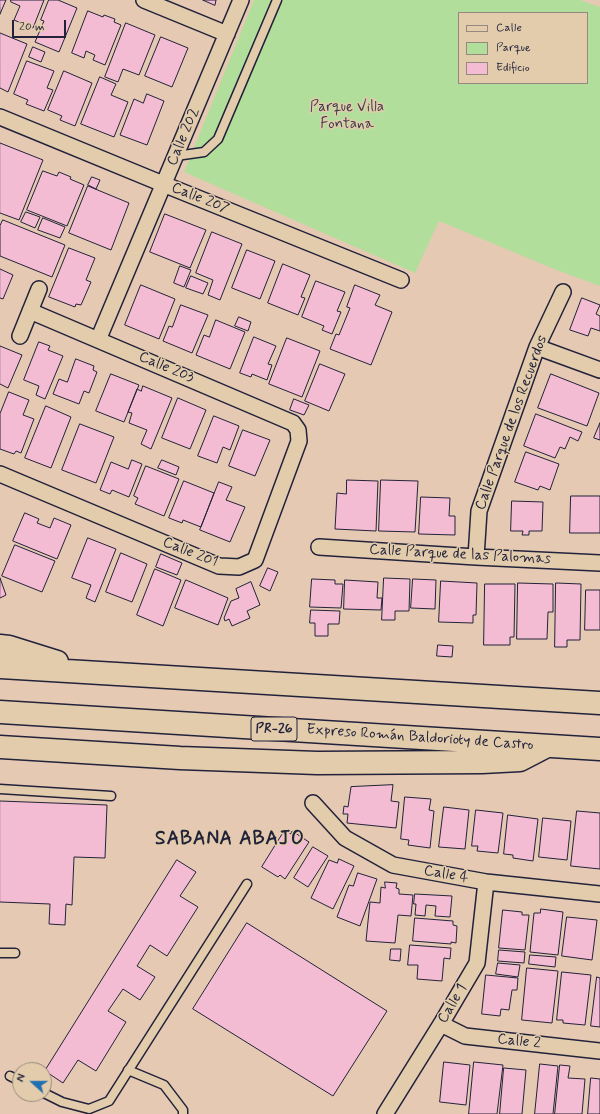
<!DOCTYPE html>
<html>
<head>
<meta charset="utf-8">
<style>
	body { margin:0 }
	#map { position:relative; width:600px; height:1114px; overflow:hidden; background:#e6c9b3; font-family:Mynerve,sans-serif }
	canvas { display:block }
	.legend { position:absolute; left:458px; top:12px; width:130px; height:72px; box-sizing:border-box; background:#e2ccab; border:1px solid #95887e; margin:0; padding:5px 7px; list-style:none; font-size:12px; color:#22223b }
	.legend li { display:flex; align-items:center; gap:8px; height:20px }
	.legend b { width:20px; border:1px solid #95887e }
	.north { position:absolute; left:12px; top:1062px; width:40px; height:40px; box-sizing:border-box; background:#e2ccab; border:1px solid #95887e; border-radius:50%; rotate:291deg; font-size:11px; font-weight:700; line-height:16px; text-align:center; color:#22223b }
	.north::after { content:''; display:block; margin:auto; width:14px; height:18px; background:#1f6fb2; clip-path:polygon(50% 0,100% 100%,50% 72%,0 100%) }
	.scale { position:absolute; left:12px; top:20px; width:54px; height:18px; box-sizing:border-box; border:2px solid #22223b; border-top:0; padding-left:5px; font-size:12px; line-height:14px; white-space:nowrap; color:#22223b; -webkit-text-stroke:3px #e2ccab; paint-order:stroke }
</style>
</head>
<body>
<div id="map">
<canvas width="600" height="1114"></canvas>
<ul class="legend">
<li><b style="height:5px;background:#e2ccab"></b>Calle</li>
<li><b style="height:11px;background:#b2de9c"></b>Parque</li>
<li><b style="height:11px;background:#f4bcd2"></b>Edificio</li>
</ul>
<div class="north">N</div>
<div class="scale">20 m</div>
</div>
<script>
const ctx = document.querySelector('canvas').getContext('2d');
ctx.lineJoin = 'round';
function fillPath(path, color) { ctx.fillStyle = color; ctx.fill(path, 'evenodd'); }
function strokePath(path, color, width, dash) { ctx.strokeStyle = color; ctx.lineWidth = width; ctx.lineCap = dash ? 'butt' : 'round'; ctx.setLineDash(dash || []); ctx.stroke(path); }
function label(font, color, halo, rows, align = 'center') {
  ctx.font = font + ' Mynerve,sans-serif'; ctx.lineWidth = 3; ctx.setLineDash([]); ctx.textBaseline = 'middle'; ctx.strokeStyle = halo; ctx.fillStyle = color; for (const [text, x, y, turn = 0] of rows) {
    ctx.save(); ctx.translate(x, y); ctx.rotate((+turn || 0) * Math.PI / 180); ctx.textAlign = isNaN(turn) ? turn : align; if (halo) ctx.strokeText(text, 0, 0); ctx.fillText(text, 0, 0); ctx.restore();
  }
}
fillPath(new Path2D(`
	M254,0H580L600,7V286L554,269L439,221L415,273L184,172ZM459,13H587V83H459Z`), '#b2de9c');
const building = new Path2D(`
	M0,0H6L0,14Z
	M11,0H44L33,28L14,20L20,6L11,2Z
	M49,0H58L77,8L59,52L35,42L44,21L41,20Z
	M203,0H216L215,5Z
	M88,11L103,17L104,15L115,19L114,22L121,25L105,65L93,60L95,55L86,51L84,58L72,53Z
	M126,23L155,35L139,75L123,69L118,82L105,77Z
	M0,33L27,44L8,92L0,88Z
	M161,37L188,48L172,87L145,76Z
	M33,47L45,52L41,62L29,57Z
	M27,61L54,71L47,88L53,90L44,111L26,104L28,100L14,94Z
	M64,71L92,83L75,126L60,120L62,116L48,110Z
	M100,77L116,84L111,95L128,102L114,137L81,124Z
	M147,94L164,101L147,145L120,135L134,99L143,103Z
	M0,143L43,160L19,220L0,213Z
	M43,171L57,176L59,172L71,177L70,179L84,185L67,226L27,210Z
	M92,177L100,180L96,189L88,185Z
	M88,186L129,203L111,250L69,233Z
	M26,212L40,217L35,228L21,222Z
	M165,214L206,230L190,268L150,252Z
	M43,218L65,227L60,238L38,230Z
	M3,220L65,245L52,277L0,256V226Z
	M212,232L242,244L220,300L208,295L213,280L196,273Z
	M69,248L95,258L86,280L91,282L81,305L76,304L75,307L49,297Z
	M247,250L275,261L260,299L232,288Z
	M283,264L310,275L301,297L305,298L298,315L268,303Z
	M180,266L191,270L184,287L174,283Z
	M0,269L13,275L3,299L0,298Z
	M191,276L208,283L203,294L186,288Z
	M316,281L345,292L337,311L341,312L332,334L322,330L324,326L302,317Z
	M141,285L175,299L159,339L125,325Z
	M355,285L380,295L375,305L392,312L371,365L330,349L336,334L339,335L350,308L347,307Z
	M582,298L600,305L596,314L600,316V331L591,328L588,336L570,330Z
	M181,305L208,315L192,353L163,341L169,326L172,327Z
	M239,317L251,322L248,331L235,326Z
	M216,320L245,332L230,369L196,355L204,335L209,337Z
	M254,337L276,346L268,364L272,365L267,380L252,374L251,377L240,373Z
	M287,338L320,351L302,397L269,384Z
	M39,342L50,346L48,350L63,356L45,399L36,395L39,386L24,380Z
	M0,346L22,355L8,388L0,384Z
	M76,359L94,366L93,370L97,372L89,393L84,391L79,404L53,394L59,379L67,382Z
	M320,364L345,374L329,411L305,401Z
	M111,374L139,385L124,422L96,411Z
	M551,374L599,393L587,426L538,408Z
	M143,386L172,398L151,449L141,444L147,430L129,423L132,413L128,412L137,389L141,391Z
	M9,392L29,400L23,415L34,419L21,453L16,451L14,454L0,449V414Z
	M178,398L206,410L190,449L162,438Z
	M294,399L309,405L304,415L290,410Z
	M46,406L71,417L51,468L25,458Z
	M536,414L582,432L578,441L570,437L565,449L560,447L555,458L524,446Z
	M214,416L239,426L230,450L223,447L217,463L198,456Z
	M600,423V440L594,438Z
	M80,424L114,437L96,483L62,470Z
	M243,430L270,440L255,476L229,466Z
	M526,452L559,464L550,490L540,486L538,490L515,482Z
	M132,460L142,464L129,497L112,490L110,494L100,490L111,462L128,469Z
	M162,460L179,467L176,475L158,468Z
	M146,466L179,479L164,516L135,504L138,498L134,496Z
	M347,480L378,481L376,531L335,529L337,493L346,494Z
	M381,480L418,481L415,532L379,531Z
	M184,481L214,493L201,527L183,520L182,523L169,518Z
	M219,482L232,487L226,500L245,507L230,542L200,530Z
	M571,496H600V533H570Z
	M421,497L450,498L449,516H455V535L419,534Z
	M512,501L543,502L542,531H529V535H522L523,531H511Z
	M25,513L39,519L37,523L50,528L54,518L71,525L57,559L13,541Z
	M88,538L116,549L95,602L86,598L91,585L72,578Z
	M15,545L55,561L42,592L2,576Z
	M121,553L147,564L132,602L106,592Z
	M161,554L182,563L177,575L156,567Z
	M268,568L278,572L270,591L260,586Z
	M155,569L181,580L163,626L137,615Z
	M0,578L6,595L0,598Z
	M384,578L410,579L409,611H395V620H382Z
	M312,579L335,580V584H343L341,608L310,607Z
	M413,579L436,580L435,609L411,608Z
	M186,580L228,598L218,625L175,608Z
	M345,580L378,582L377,598H382L381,610L344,609Z
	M441,581L477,583L476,615H473V623L439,622Z
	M251,582L260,605L247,611L250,618L232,626L229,619L225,621L224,618L231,601L239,598L236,589Z
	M518,583L553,584V612H548L547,639H517Z
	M556,583L581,584L580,640H567V647H555Z
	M485,584H515L514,637H510V645H484Z
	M586,590H600V630H585Z
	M311,610L340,611L339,624H328V636H315V623H310Z
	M438,645L453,646L452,657L437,656Z
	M393,785L391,801L399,802L396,828L347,823L348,814H343L344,806L348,807L351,787Z
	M405,797L431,799L429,810L434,811L430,848L408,845L409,840L401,839Z
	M0,801L107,805L105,858L74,857L72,905L66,904L65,925L49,924L50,904L0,902Z
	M444,807L469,810L465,849L439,847Z
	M476,810L503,813L498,853L477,851L478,846H472Z
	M577,811L600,813V869L571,866Z
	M508,815L538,819L533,861L513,858V855L504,854Z
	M543,818L571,821L567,860L539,857Z
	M285,830L291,834L292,831L309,842L285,879L280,875L278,877L262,867Z
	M313,847L328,856L308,887L294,878Z
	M339,859L354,866L333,909L311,898L329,860L337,863Z
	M177,860L196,872L180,896L198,907L167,956L150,945L137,966L155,977L140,1000L123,989L108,1011L126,1022L96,1071L78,1060L63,1083L45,1071Z
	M358,873L377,879L360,926L337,917L349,885L353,886Z
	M385,882L397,883L396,888L399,889V894L413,895L411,916L398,915L395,943L366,941L370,902L380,903L381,887L385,888Z
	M415,894L452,896L450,917L435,916L436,906L426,905L425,916L415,915L416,904H414Z
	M541,909L563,912L558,955L530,952L534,913H540Z
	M503,910L522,912V915H529L525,950L499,948Z
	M567,917L597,920L592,960L562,956Z
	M415,918L453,921V925L457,926L456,943L451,942V944L413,941Z
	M247,923L387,1011L333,1096L193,1009Z
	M410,945L451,948L450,959L444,958L442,981L417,979L418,965H408Z
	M391,949H401L400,961L390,960Z
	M499,950L525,952L524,963L498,961Z
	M530,955L556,957L555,967L529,964Z
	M498,963L520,965L518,977L496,974Z
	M527,968L558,971L552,1023L522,1020Z
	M562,972L591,975L585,1025L563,1023V1020H557Z
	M486,975L518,978L517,990H512L509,1010L501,1009L500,1016L482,1014Z
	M597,977L600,978V1027L591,1026Z
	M444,1062L470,1065L466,1105L440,1102Z
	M474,1062L503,1065L497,1114H469Z
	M540,1064L558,1066L553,1114H535Z
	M560,1065L570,1066L568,1078L585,1079L582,1114H555Z
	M504,1068L526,1070L522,1114H500Z
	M591,1078L600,1079V1114H588Z`);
fillPath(building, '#f4bcd2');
strokePath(building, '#22223b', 1);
const lane = new Path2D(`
	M176,156L204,152L218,139L277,0
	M0,789L111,796
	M0,953H15
	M128,1070L164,1085L183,1110V1114
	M10,1076L20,1081
	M44,1093L62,1102L89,1109L109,1101L247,884`);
const street = new Path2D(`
	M144,0L227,34
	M0,117L163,184L401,280
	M20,336L39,289
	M98,340L241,0
	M537,347L600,370
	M0,474L219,566L239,567L255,560L299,441L298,430L293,423L30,311
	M319,547L476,557L600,563
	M476,557L479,511L537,347L563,292
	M313,803L345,838L393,865L486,882L600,894
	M441,1024L465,1036L600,1051
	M385,1114L441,1024L477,963L486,882`);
const highway = new Path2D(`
	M0,646L9,647L57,662
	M0,667L600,703
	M0,712L600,749
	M0,747L180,758L317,763L482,762L520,760L547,746`);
strokePath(lane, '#22223b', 11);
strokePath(street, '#22223b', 18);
strokePath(highway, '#22223b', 25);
strokePath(lane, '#e2ccab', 8);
strokePath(street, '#e2ccab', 15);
strokePath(highway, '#e2ccab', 22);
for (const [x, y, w] of [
	[274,729,46]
]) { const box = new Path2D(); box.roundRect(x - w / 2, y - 12, w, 24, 3); ctx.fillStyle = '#e2ccab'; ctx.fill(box); strokePath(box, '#22223b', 1); }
label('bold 14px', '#22223b', null, [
	["PR-26",274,729]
]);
label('15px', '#383e4a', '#e2ccab', [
	["Parque Villa",347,108],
	["Fontana",347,125]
]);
label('15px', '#22223b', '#e2ccab', [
	["Calle 202",184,137,-67],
	["Calle 207",200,199,22],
	["Calle 203",166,368,23],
	["Calle Parque de los Recuerdos",512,423,-70],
	["Calle 201",190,553,22],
	["Calle Parque de las Palomas",460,555,3],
	["Expreso Román Baldorioty de Castro",420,738,4],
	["Calle 4",446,875,10],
	["Calle 1",453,1004,-59],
	["Calle 2",519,1042,6]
]);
ctx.letterSpacing = '1px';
label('bold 19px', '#22223b', '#e2ccab', [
	["SABANA ABAJO",230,840]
]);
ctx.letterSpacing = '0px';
</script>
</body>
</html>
